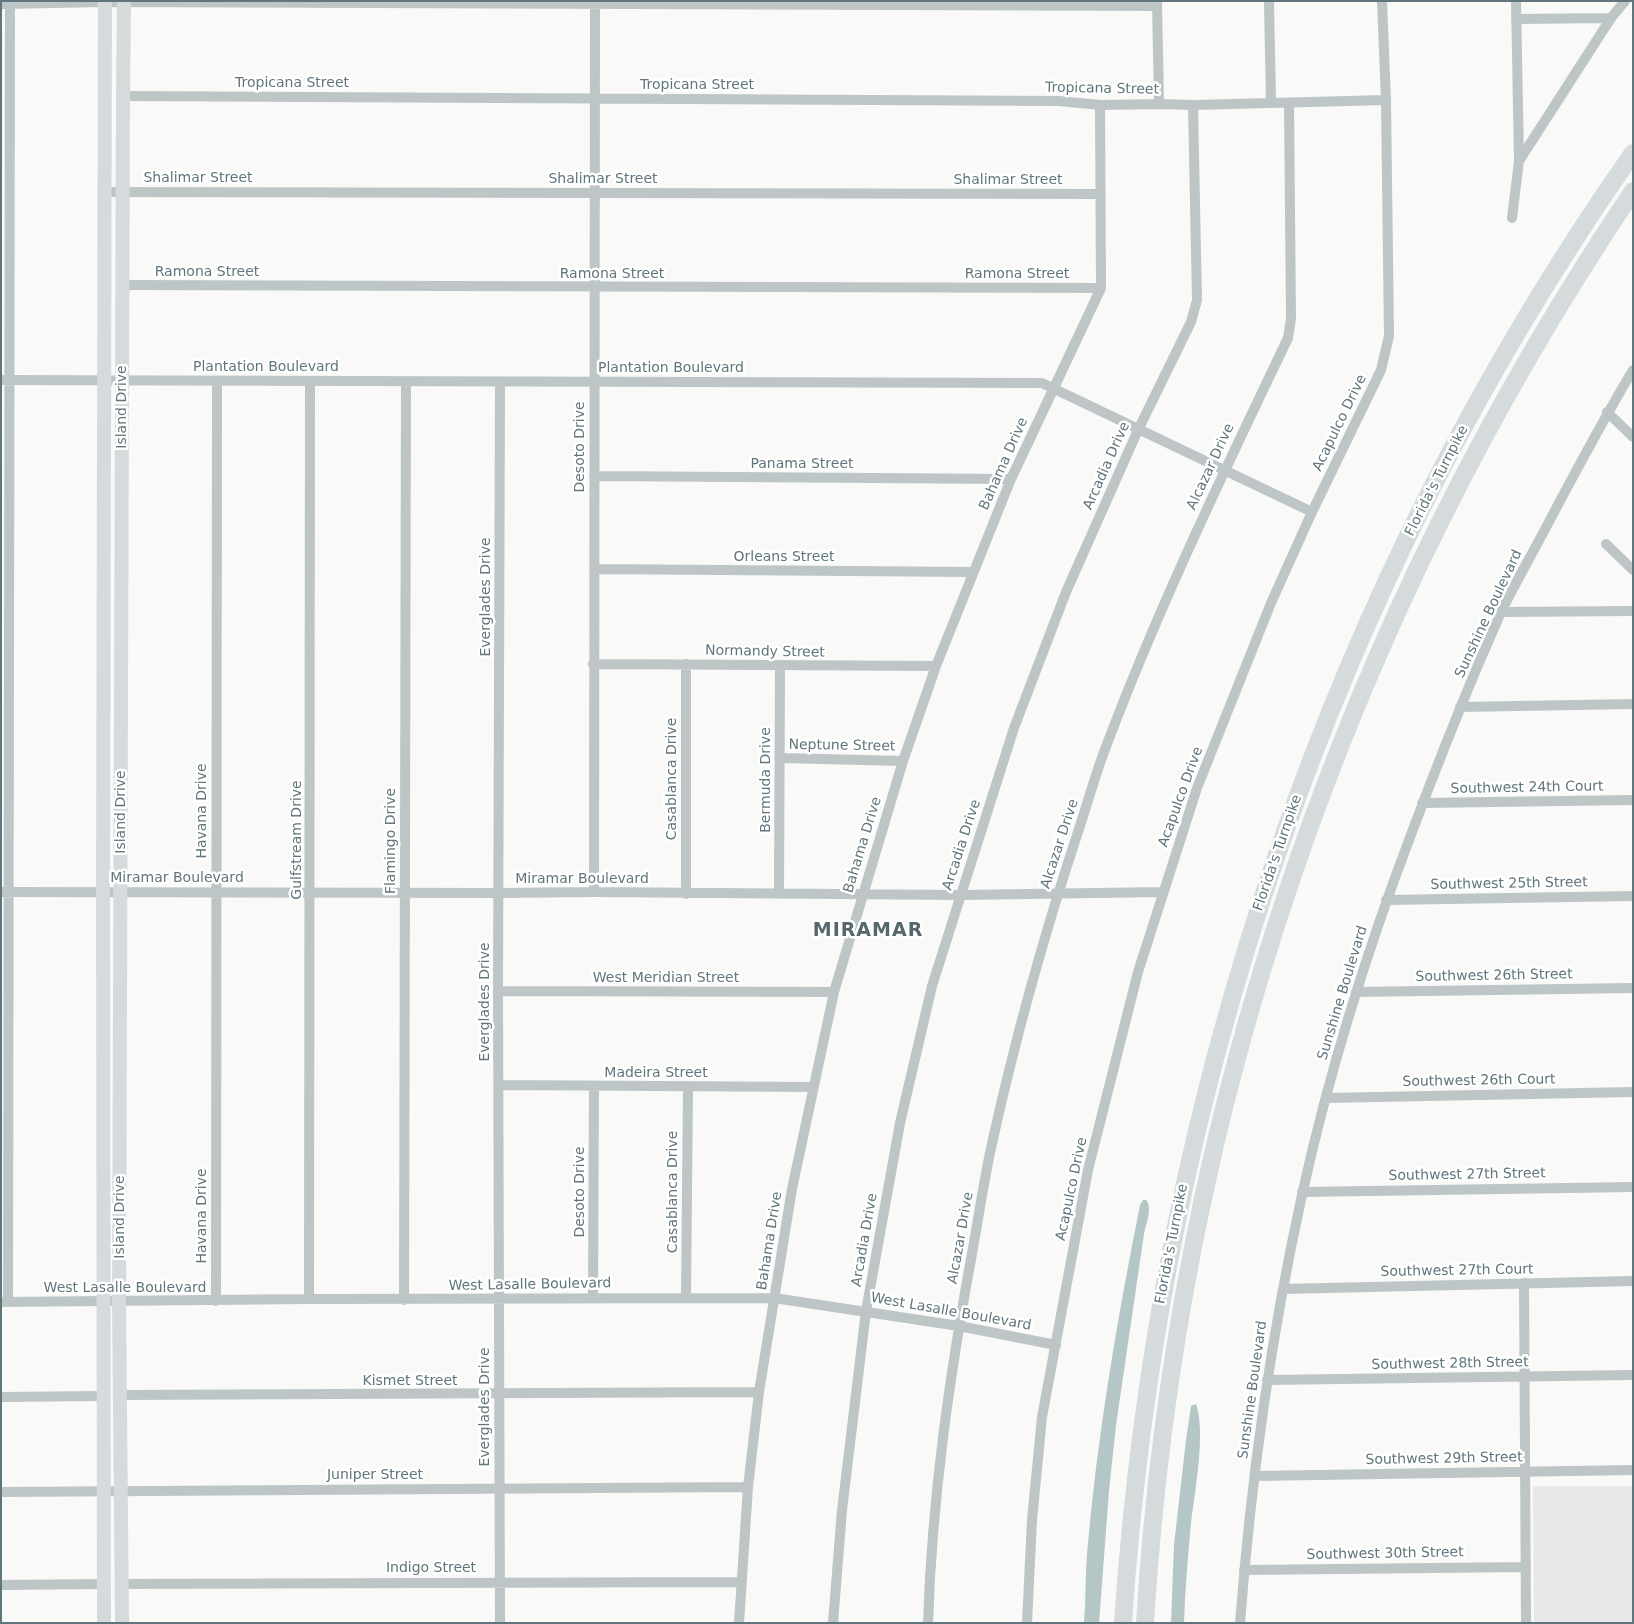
<!DOCTYPE html>
<html>
<head>
<meta charset="utf-8">
<style>
	body { margin:0 }
	#map { position:relative; width:1634px; height:1624px; overflow:hidden; background:#f9f9f7; font-family:"DejaVu Sans",sans-serif }
	canvas { display:block }
	.frame { position:absolute; inset:0; border:2px solid #60767c; pointer-events:none }
</style>
</head>
<body>
<div id="map">
<canvas width="1634" height="1624"></canvas>
<div class="frame"></div>
</div>
<script>
const ctx = document.querySelector('canvas').getContext('2d');
ctx.lineJoin = 'round';
function fillPath(path, color) { ctx.fillStyle = color; ctx.fill(path, 'evenodd'); }
function strokePath(path, color, width, dash) { ctx.strokeStyle = color; ctx.lineWidth = width; ctx.lineCap = dash ? 'butt' : 'round'; ctx.setLineDash(dash || []); ctx.stroke(path); }
function label(font, color, halo, rows, align = 'center') {
  ctx.font = font + ' "DejaVu Sans",sans-serif'; ctx.lineWidth = 5; ctx.setLineDash([]); ctx.textBaseline = 'middle'; ctx.strokeStyle = halo; ctx.fillStyle = color; for (const [text, x, y, turn = 0] of rows) {
    ctx.save(); ctx.translate(x, y); ctx.rotate((+turn || 0) * Math.PI / 180); ctx.textAlign = isNaN(turn) ? turn : align; if (halo) ctx.strokeText(text, 0, 0); ctx.fillText(text, 0, 0); ctx.restore();
  }
}
fillPath(new Path2D(`
	M1533,1486H1633V1623H1534Z`), '#e7e9e8');
fillPath(new Path2D(`
	M1143,1200H1146C1153,1208 1146,1224 1144,1234L1116,1425L1109,1491L1099,1623H1084C1086,1600 1085,1577 1087,1554C1097,1437 1117,1320 1140,1205Z
	M1196,1404C1206,1432 1195,1491 1191,1523C1188,1556 1185,1589 1184,1623H1171L1174,1545L1186,1440L1191,1406Z`), '#b5c6c7');
strokePath(new Path2D(`
	M1157,1L1159,104
	M1269,1L1271,103
	M1,4L105,2L1157,6
	M1516,19L1611,18
	M123,96L1059,101L1100,105L1159,104L1193,105L1386,100
	M1519,161L1611,18L1625,1
	M105,192L1100,194
	M1512,218L1519,161L1516,1
	M122,285L1101,288
	M1,380L1042,383L1312,512
	M500,382L498,991L500,1623
	M1607,412L1633,437
	M594,476L1011,479
	M1606,544L1633,570
	M594,569L973,572
	M1502,612L1633,611
	M593,664L936,666
	M1460,707L1633,704
	M780,758L903,761
	M1422,803L1633,800
	M1,892L499,893L594,892L960,895L1163,892
	M594,892L595,1
	M686,894V664
	M779,894L780,666
	M1386,900L1633,896
	M498,991L834,992
	M1356,992L1633,988
	M499,1085L813,1087
	M1326,1098L1633,1092
	M1302,1192L1633,1187
	M1524,1283L1526,1623
	M1283,1289L1633,1281
	M593,1298L594,1086
	M686,1298L688,1086
	M309,1299L310,381
	M404,1300L406,382
	M216,1301L217,381
	M3,1302L309,1299L774,1298L959,1326L1056,1345
	M8,1302L10,4
	M1267,1380L1633,1375
	M120,1395L759,1392
	M1,1397L103,1396
	M1255,1476L1633,1470
	M1,1492L748,1487
	M1244,1570L1526,1567
	M122,1584L741,1582
	M1,1585L104,1584
	M739,1623L748,1487L759,1392L792,1189L834,992L903,761L936,666L1011,479L1101,288L1100,105
	M833,1623L842,1510L866,1311L900,1123L932,986L1014,728L1066,592L1138,430L1191,322L1197,300L1193,105
	M928,1623C932,1496 950,1373 973,1248C979,1214 984,1181 991,1148C1014,1043 1043,938 1077,835C1086,808 1094,779 1104,752C1157,610 1223,474 1288,338L1291,319L1289,103
	M1027,1623L1032,1520L1042,1417L1088,1170L1138,972L1197,788L1271,603L1312,512L1381,370L1389,336L1386,100L1382,1
	M1240,1623C1251,1479 1271,1336 1302,1195C1329,1072 1367,950 1412,832C1433,776 1455,720 1478,665C1486,647 1494,628 1502,610C1518,578 1536,547 1552,516C1578,467 1604,418 1633,370`), '#bec5c7', 10);
strokePath(new Path2D(`
	M104,1623L103,892L105,1
	M122,1623L119,1302L123,96L124,1`), '#d5dbdc', 14);
strokePath(new Path2D(`
	M1123,1623C1158,1098 1330,585 1633,153
	M1145,1623C1176,1110 1346,617 1633,191`), '#d5dbdc', 18);
label('14px', '#60767c', '#fff', [
	["Tropicana Street",292,83],
	["Tropicana Street",697,85],
	["Tropicana Street",1102,89,1],
	["Shalimar Street",198,178],
	["Shalimar Street",603,179],
	["Shalimar Street",1008,180],
	["Ramona Street",207,272],
	["Ramona Street",612,274],
	["Ramona Street",1017,274],
	["Plantation Boulevard",266,367],
	["Plantation Boulevard",671,368],
	["Island Drive",122,407,-90],
	["Acapulco Drive",1340,423,-64],
	["Desoto Drive",580,447,-90],
	["Panama Street",802,464],
	["Bahama Drive",1004,464,-66],
	["Arcadia Drive",1107,466,-66],
	["Alcazar Drive",1211,467,-65],
	["Florida's Turnpike",1437,481,-63],
	["Orleans Street",784,557],
	["Everglades Drive",486,597,-90],
	["Sunshine Boulevard",1489,614,-65],
	["Normandy Street",765,652,1],
	["Neptune Street",842,746,1],
	["Casablanca Drive",672,779,-90],
	["Bermuda Drive",766,780,-90],
	["Southwest 24th Court",1527,788,-1],
	["Acapulco Drive",1181,797,-70],
	["Havana Drive",202,811,-90],
	["Island Drive",121,812,-90],
	["Gulfstream Drive",297,840,-90],
	["Flamingo Drive",391,841,-90],
	["Alcazar Drive",1060,844,-72],
	["Bahama Drive",863,845,-73],
	["Arcadia Drive",962,845,-72],
	["Florida's Turnpike",1278,853,-71],
	["Miramar Boulevard",177,878],
	["Miramar Boulevard",582,879],
	["Southwest 25th Street",1509,884,-1],
	["Southwest 26th Street",1494,976,-1],
	["West Meridian Street",666,978],
	["Sunshine Boulevard",1343,993,-73],
	["Everglades Drive",485,1002,-90],
	["Madeira Street",656,1073],
	["Southwest 26th Court",1479,1081,-1],
	["Southwest 27th Street",1467,1175,-1],
	["Acapulco Drive",1072,1189,-78],
	["Desoto Drive",580,1192,-90],
	["Casablanca Drive",673,1192,-90],
	["Havana Drive",202,1216,-90],
	["Island Drive",120,1217,-90],
	["Alcazar Drive",961,1238,-80],
	["Arcadia Drive",865,1240,-80],
	["Bahama Drive",770,1241,-81],
	["Florida's Turnpike",1172,1244,-79],
	["Southwest 27th Court",1457,1271,-1],
	["West Lasalle Boulevard",530,1285,-1],
	["West Lasalle Boulevard",125,1288],
	["West Lasalle Boulevard",951,1312,10],
	["Southwest 28th Street",1450,1364,-1],
	["Kismet Street",410,1381],
	["Sunshine Boulevard",1253,1390,-82],
	["Everglades Drive",485,1407,-90],
	["Southwest 29th Street",1444,1459,-1],
	["Juniper Street",375,1475],
	["Southwest 30th Street",1385,1554,-1],
	["Indigo Street",431,1568]
]);
ctx.letterSpacing = '1px';
label('bold 19px', '#57686d', '#fff', [
	["MIRAMAR",868,931]
]);
ctx.letterSpacing = '0px';
</script>
</body>
</html>
